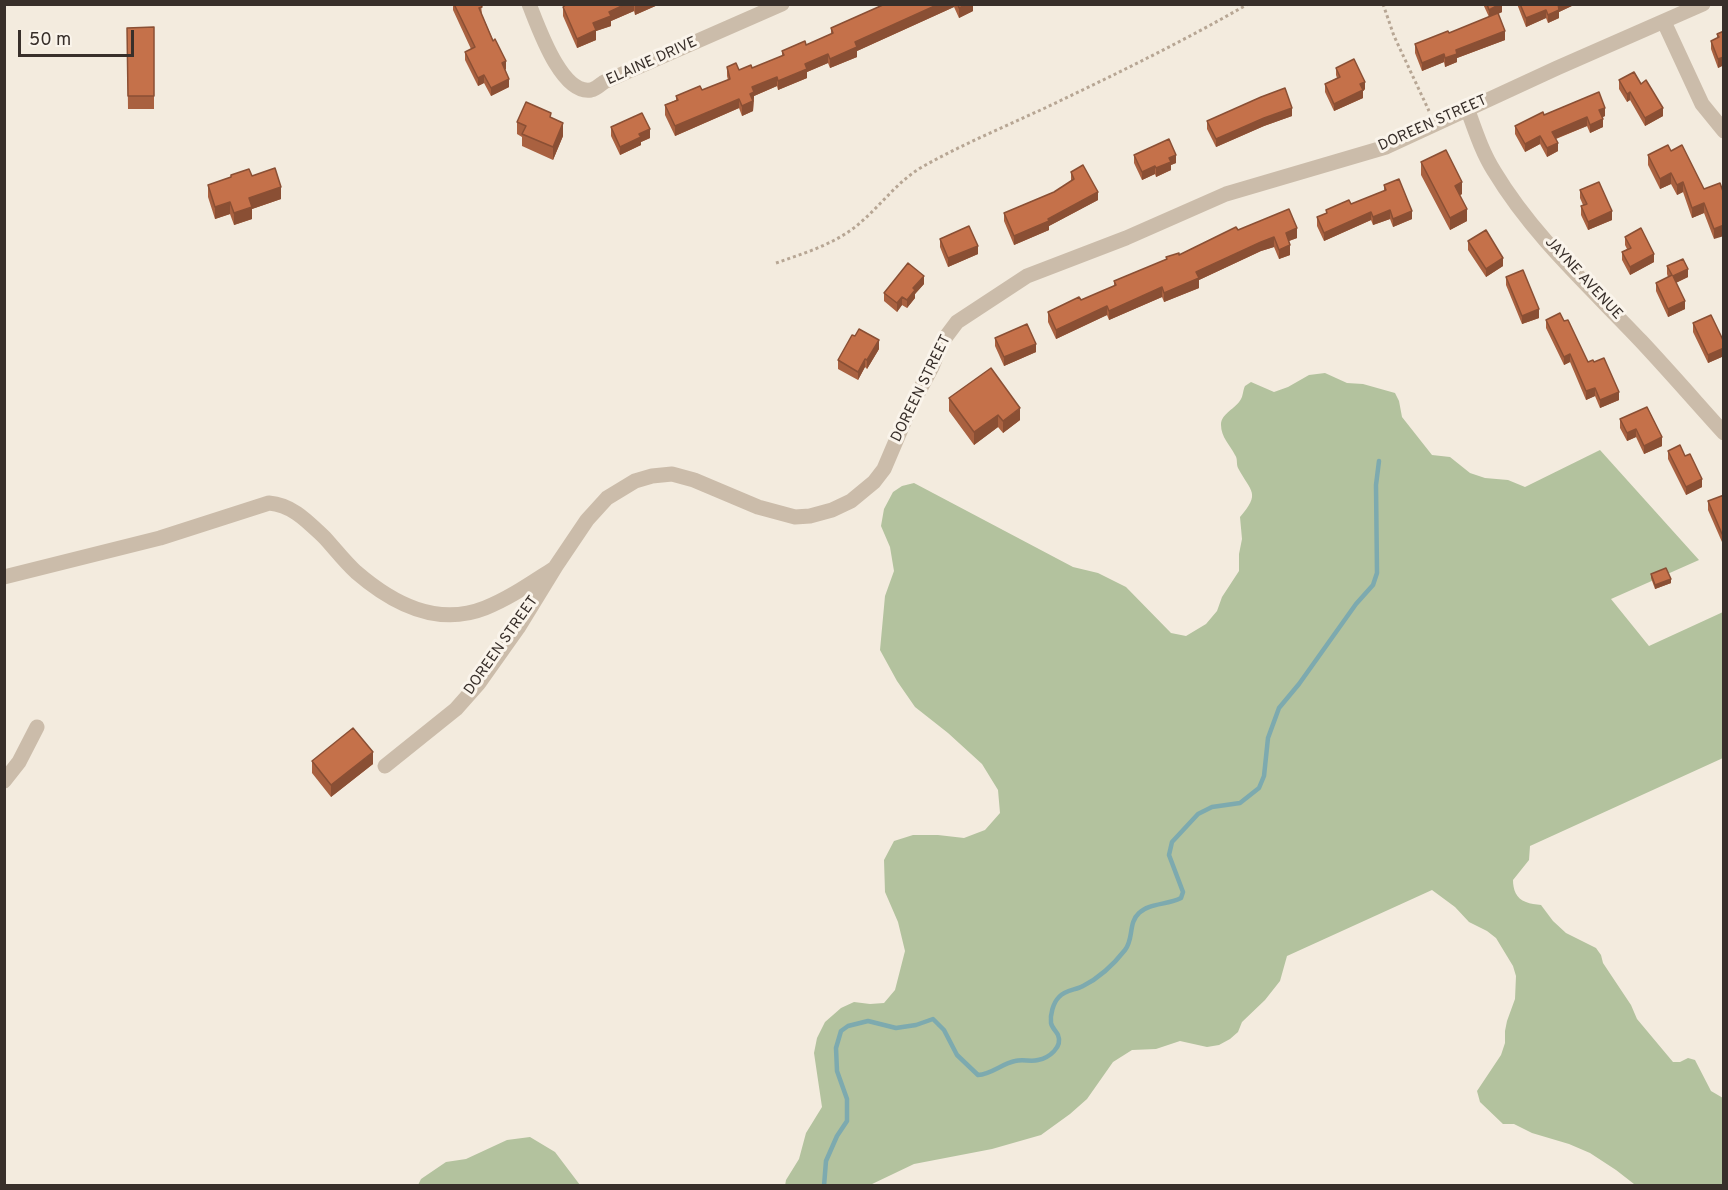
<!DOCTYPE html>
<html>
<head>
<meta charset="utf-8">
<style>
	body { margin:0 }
	#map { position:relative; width:1728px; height:1190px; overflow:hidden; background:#f3ebde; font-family:Overpass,sans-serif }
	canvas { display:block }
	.frame { position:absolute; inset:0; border:6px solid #382f2a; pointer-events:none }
	.scale { position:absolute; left:18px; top:30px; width:116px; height:27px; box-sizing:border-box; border:3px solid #382f2a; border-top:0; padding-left:8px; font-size:18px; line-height:21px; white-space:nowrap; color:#382f2a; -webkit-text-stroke:4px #faf4eb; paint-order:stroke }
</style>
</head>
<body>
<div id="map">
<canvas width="1728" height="1190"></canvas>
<div class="frame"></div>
<div class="scale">50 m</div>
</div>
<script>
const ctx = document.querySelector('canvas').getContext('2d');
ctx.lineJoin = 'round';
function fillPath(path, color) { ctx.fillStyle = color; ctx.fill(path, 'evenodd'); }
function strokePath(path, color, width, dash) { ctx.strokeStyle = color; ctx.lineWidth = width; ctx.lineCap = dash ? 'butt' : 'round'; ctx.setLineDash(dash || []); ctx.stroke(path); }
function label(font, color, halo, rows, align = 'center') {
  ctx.font = font + ' Overpass,sans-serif'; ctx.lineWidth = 6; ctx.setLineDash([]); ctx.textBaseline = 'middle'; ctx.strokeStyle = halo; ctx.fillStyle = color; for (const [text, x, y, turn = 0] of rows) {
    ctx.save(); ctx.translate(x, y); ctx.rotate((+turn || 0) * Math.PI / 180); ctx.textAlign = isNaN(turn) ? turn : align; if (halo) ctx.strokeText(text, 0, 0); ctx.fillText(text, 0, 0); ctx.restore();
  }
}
fillPath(new Path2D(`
	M1325,373L1347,383L1363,384L1395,393L1399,401L1402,417L1432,455L1450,457L1470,473L1485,478L1508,480L1525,487L1600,450L1699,560L1611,599L1649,646L1723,612V758L1530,846L1529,860L1513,880C1513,889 1516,899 1526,902C1530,904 1536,904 1541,905L1553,921L1566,933L1596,948L1601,955L1603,963L1631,1005L1637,1019L1673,1062H1680L1688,1058L1695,1060L1711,1091L1723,1098V1185H1638L1634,1184L1616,1170L1590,1153L1569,1144L1532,1133L1514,1124H1503L1480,1102L1477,1091L1501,1055L1505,1043V1031L1507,1021L1515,999L1516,976L1513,966L1496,938L1487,931L1469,922L1455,907L1432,890L1287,956L1280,981L1265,1000L1242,1022L1238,1032L1230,1039L1219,1045L1207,1047L1180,1041L1156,1049L1132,1050L1113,1062L1087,1099L1070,1114L1041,1135L992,1149L914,1164L870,1185L785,1186L786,1180L799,1159L806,1133L822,1107L814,1053L817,1038L825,1022L841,1008L854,1002L870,1004L884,1003L895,990L905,951L898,922L885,892L884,860L894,841L913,835H938L964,838L985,830L1000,813L998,790L982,764L948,733L915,707L897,681L880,650L885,596L894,571L890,547L881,526L884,509L893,492L902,486L914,483L1073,567L1098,573L1126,587L1171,633L1186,636L1206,624L1217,611L1222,597L1239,571V554L1242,539L1240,517C1261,493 1251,492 1238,468C1236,463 1238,459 1235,455C1230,445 1221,437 1221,425C1221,413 1236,409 1241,399C1243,396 1243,390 1245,386L1251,382L1274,392L1288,387L1309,375Z
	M530,1137L555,1152L580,1185H418L421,1179L446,1162L466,1159L507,1140Z`), '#b3c29e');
strokePath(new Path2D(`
	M824,1186L826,1161L837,1136L847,1121V1099L837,1071L836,1048L841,1031L848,1026L868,1021L896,1028L916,1025L933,1019L944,1030L957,1055L978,1075C992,1074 1001,1064 1015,1061C1023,1059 1031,1062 1038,1060C1049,1058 1063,1047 1058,1035C1056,1031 1052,1028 1051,1023C1050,1015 1053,1003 1059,997C1065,990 1076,990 1083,986C1099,978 1114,964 1125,950C1134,939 1128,923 1139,913C1149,903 1168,905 1181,898L1183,892L1169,855L1172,842L1198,814L1212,807L1240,803L1259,788L1264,776L1268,738L1279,708L1299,684L1356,604L1373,585L1377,573L1376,485L1379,461`), '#7daaaf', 4.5);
strokePath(new Path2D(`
	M1383,4L1394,36L1429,111
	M776,263C805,253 838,243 861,222C882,204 898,181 922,167C961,145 1004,127 1045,108C1114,75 1182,42 1248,4`), '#b7a694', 3, [3, 3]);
strokePath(new Path2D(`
	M529,4C538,26 561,95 591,90C596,89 600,85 604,82L782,4
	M1664,22L1702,104L1724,131
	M1467,108C1475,130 1482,152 1494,171C1533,236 1590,287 1641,341C1669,371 1696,402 1724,433
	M4,577L160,538L269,503C293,505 308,522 325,538C335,549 345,562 356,572C393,604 437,627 485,608C510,598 531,583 553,569
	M385,766L456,709L479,683L518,628L556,566L587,520L607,498L635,481L652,476L672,474L694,480L758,507L795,517L810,516L832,510L851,501L874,482L884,469L910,408L932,367L942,342L957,322L1027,276L1126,238L1226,194L1386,147L1557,68L1703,4
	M4,781L19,762L37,727`), '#cbbcaa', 15);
fillPath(new Path2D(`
	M453,4H481L482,15L506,69L505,70L509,87L491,96L484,83L478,86L465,60V52L471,49L453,10Z
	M567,4H660L635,15L634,11L611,21V26L596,31V40L577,48L563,16V7Z
	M885,4H973V11L959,18L954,7L857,51V57L830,68L828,63L807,72V78L778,90L777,86L754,96L753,111L742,116L739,108L675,136L665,115V105L676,100V96L702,90L728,80L727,76V67L739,70L752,68L782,56V51L806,45L831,34V28Z
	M1483,4H1502V12L1498,14L1505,40L1457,58V62L1445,67L1444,62L1422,71L1415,53V44L1449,33L1489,17Z
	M1517,4H1576L1559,12V18L1548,23L1546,18L1526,27Z
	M154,27V109H128L127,28Z
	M1724,31V65L1718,68L1711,49V41L1717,38V34Z
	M1336,68L1365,89L1363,91V98L1334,111L1325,92V84L1337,78L1336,75Z
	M1619,80L1663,116L1645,126L1630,100L1627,102L1619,89Z
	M1544,115L1605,116L1602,117L1603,127L1590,133L1587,126L1556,139L1558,151L1547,157L1540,144L1525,152L1515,134V126Z
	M1292,116L1264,126L1216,147L1207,129V121Z
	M551,118L563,136L553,160L522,146V137L517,134V122Z
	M611,127L650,138L641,142V145L620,155L611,136Z
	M1671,151L1704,189L1720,183L1714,239L1704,213L1692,218L1683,192L1677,195L1671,184L1660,189L1648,165V155Z
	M1134,155L1176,163L1171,165V170L1156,177L1155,174L1142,180L1134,163Z
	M1421,162L1462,194L1460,195L1467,221L1450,230L1421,175Z
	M1071,172L1098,200L1049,226V230L1014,245L1004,221V213L1054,192L1071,181Z
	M231,175L252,176L281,199L252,209V219L234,225L230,214L215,219L208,197V185L231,177Z
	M1384,185L1412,219L1393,227L1390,219L1373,225L1371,220L1324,241L1317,226V217L1326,214V210L1351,204L1384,191Z
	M1580,190L1612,220L1588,230L1581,215V206L1583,205L1580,198Z
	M1238,230L1297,238L1289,241L1290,255L1279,259L1274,247L1261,251L1199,280V288L1164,302L1162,297L1109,320L1107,315L1056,339L1048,322V312L1081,300L1114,286V281L1166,260V257L1179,255Z
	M1625,237L1654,262L1630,275L1622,260V252L1627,249L1625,245Z
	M940,239L978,254L948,267L940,247Z
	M1468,241L1503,266L1486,277L1468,250Z
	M1667,266L1688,277L1676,283L1685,309L1668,317L1656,291V283L1668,277L1667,274Z
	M1506,277L1539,318L1522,324L1506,285Z
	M924,284L915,294V298L907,308L902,305L897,312L884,301V293Z
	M1546,320L1564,321L1588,362L1619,400L1600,408L1595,396L1586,400L1570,362L1564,365L1546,328Z
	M1693,323L1724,342V356L1708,363L1693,332Z
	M855,336L879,349L867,369L865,367L858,380L838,369V360Z
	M995,338L1036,352L1004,366L995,346Z
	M949,398L1020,420L1003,433L998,427L974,445L949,411Z
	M1620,419L1662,446L1644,454L1636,437L1627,441L1620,428Z
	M1668,451L1685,456L1702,487L1686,495L1668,459Z
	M1724,495V541L1722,542L1708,510V501Z
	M1651,574L1671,583L1655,589L1651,578Z
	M312,761L373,764L331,797L312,773Z`), '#a96140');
fillPath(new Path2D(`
	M626,4H634V11L611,21V26L596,31V40L577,48V39L593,23L609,12Z
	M636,4H660L635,15V5Z
	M939,4H954V7L857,51V57L830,68V59L855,42Z
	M967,4H973V11L959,18V8Z
	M1500,4H1502V12L1489,18V10Z
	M1576,4L1559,12V18L1548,23V15L1557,5Z
	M1546,10V18L1526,27V18Z
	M1505,31V40L1457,58V62L1445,67V58L1456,50Z
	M828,54V63L807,72V78L778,90V81L805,64Z
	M1444,54V62L1422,71V63Z
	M1724,57V65L1718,68V59Z
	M506,61V69L502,71V63Z
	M484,75V83L478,86V78Z
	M777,77V86L754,96L753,111L742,116V106L750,94L752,87Z
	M509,79V87L491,96V88Z
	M1365,82V89L1363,91V98L1334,111V104L1360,84Z
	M1630,92V100L1627,102V94Z
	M739,99V108L675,136V126Z
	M1292,108V116L1264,126L1216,147V139L1264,118Z
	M1605,108V116L1599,119V110Z
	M1663,108V116L1645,126V118Z
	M1587,117V126L1552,140V132Z
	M1603,119V127L1590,133V125Z
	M563,123V136L553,160V147Z
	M650,129V138L641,142V145L620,155V147L639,134Z
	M1540,136V144L1525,152V144Z
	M1558,143V151L1547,157V148Z
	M1176,155V163L1171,165V170L1156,177V168L1169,158Z
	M1155,166V174L1142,180V172Z
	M1671,173V184L1660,189V179Z
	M1462,182V194L1455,198V186Z
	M1683,182V192L1677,195V185Z
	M281,187V199L252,209V219L234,225V213L249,198Z
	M1098,192V200L1049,226V230L1014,245V236Z
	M230,202V214L215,219V207Z
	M1704,203V213L1692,218V208Z
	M1467,209V221L1450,230V218Z
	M1390,210V219L1373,225V217Z
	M1412,211V219L1393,227V219Z
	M1612,211V220L1588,230V222Z
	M1371,212V220L1324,241V233Z
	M1724,225V236L1714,239V229Z
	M1297,228V238L1286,242V233Z
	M1274,237V247L1261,251L1199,280V288L1164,302V293L1196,272L1261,242Z
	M1290,245V255L1279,259V250Z
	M978,246V254L948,267V258Z
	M1654,254V262L1630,275V267Z
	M1503,258V266L1486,277V269Z
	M1688,269V277L1673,284V276Z
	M924,276V284L915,294V298L907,308V300L913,288Z
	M1162,287V297L1109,320V311Z
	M902,297V305L897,312V303Z
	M1685,301V309L1668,317V309Z
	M1107,306V315L1056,339V330Z
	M1539,309V318L1522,324V316Z
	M879,340V349L867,369V360Z
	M1036,344V352L1004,366V357Z
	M1724,348V356L1708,363V355Z
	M1570,354V362L1564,365V357Z
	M865,359V367L858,380V372Z
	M1595,388V396L1586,400V391Z
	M1619,392V400L1600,408V400Z
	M1020,408V420L1003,433V421Z
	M998,415V427L974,445V432Z
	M1636,429V437L1627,441V433Z
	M1662,437V446L1644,454V446Z
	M1702,479V487L1686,495V487Z
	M1671,579V583L1655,589V585Z
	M373,752V764L331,797V785Z`), '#8a4f34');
const building = new Path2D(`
	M454,4H481L482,7L479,8L493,41L495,39L506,61L502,63L509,79L491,88L484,75L478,78L465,52L475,47Z
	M567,4H626L609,12L611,16L593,23L596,30L577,39L563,7Z
	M885,4H939L855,42L857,47L830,59L828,54L805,64L807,69L778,81L777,77L752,87L754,92L750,94L753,101L742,106L739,99L675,126L665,105L678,100L676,96L700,86L702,90L730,79L727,67L736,63L739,70L751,65L752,68L784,55L782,51L805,41L806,45L833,33L831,28Z
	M958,4H967L959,8Z
	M1487,4H1500L1489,10Z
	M1520,4H1558L1559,10L1548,15L1546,10L1526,18Z
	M1498,13L1505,31L1456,50L1457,54L1445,58L1444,54L1422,63L1415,44L1448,31L1449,33Z
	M154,27V96H128L127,28Z
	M1724,31V57L1718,59L1711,41L1719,37L1717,34Z
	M1354,59L1365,82L1360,84L1363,90L1334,104L1325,84L1340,77L1336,68Z
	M1634,72L1641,84L1646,80L1663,108L1645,118L1630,92L1627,94L1619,80Z
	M1285,88L1292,108L1264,118L1216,139L1207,121L1261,97Z
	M1599,92L1605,108L1599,110L1603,119L1590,125L1587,117L1552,132L1558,143L1547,148L1540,136L1525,144L1515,126L1543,112L1544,115Z
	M526,102L551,113L550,117L563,123L553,147L522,134L526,126L517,122Z
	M642,113L650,129L639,134L641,137L620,147L611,127Z
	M1169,139L1176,155L1169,158L1171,162L1156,168L1155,166L1142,172L1134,155Z
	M1668,145L1671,151L1682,145L1704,189L1720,183L1724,194V225L1714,229L1704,203L1692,208L1683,182L1677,185L1671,173L1660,179L1648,155Z
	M1446,150L1462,182L1455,186L1467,209L1450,218L1421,162Z
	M1083,165L1098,192L1048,219L1049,221L1014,236L1004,213L1054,192L1074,179L1071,172Z
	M275,168L281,187L249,198L252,207L234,213L230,202L215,207L208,185L231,177V175L249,169L252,176Z
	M1399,179L1412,211L1393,219L1390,210L1373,217L1371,212L1324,233L1317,217L1327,213L1326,210L1349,200L1351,204L1386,190L1384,185Z
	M1599,182L1612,211L1588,222L1581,206L1587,204L1580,190Z
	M1289,209L1297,228L1286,233L1290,245L1279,250L1274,237L1261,242L1196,272L1199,278L1164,293L1162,287L1109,311L1107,306L1056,330L1048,312L1079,297L1081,300L1116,285L1114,281L1167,259L1166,257L1179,253V255L1236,227L1238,230Z
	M969,226L978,246L948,258L940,239Z
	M1641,228L1654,254L1630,267L1622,252L1631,248L1625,237Z
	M1486,230L1503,258L1486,269L1468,241Z
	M1683,259L1688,269L1673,276L1685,301L1668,309L1656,283L1672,275L1667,266Z
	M908,263L924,276L913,288L915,290L907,300L902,297L897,303L884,293Z
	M1523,270L1539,309L1522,316L1506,277Z
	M1560,313L1564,321L1568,320L1588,362L1593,360L1594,362L1604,358L1619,392L1600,400L1595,388L1586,391L1570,354L1564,357L1546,320Z
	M1711,315L1724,342V348L1708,355L1693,323Z
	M1027,324L1036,344L1004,357L995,338Z
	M859,329L879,340L867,360L865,359L858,372L838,360L852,335L855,336Z
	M991,368L1020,408L1003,421L998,415L974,432L949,398Z
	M1647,407L1662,437L1644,446L1636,429L1627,433L1620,419Z
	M1680,445L1685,456L1690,454L1702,479L1686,487L1668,451Z
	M1724,495V533L1722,534L1708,501Z
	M1666,568L1671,579L1655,585L1651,574Z
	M353,728L373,752L331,785L312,761Z`);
fillPath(building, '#c5714a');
strokePath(building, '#8a4f34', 1.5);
label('15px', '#382f2a', '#faf4eb', [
	["ELAINE DRIVE",652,62,-24],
	["DOREEN STREET",1433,124,-24],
	["JAYNE AVENUE",1583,279,47],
	["DOREEN STREET",922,389,-64],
	["DOREEN STREET",502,646,-55]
]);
</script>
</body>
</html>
